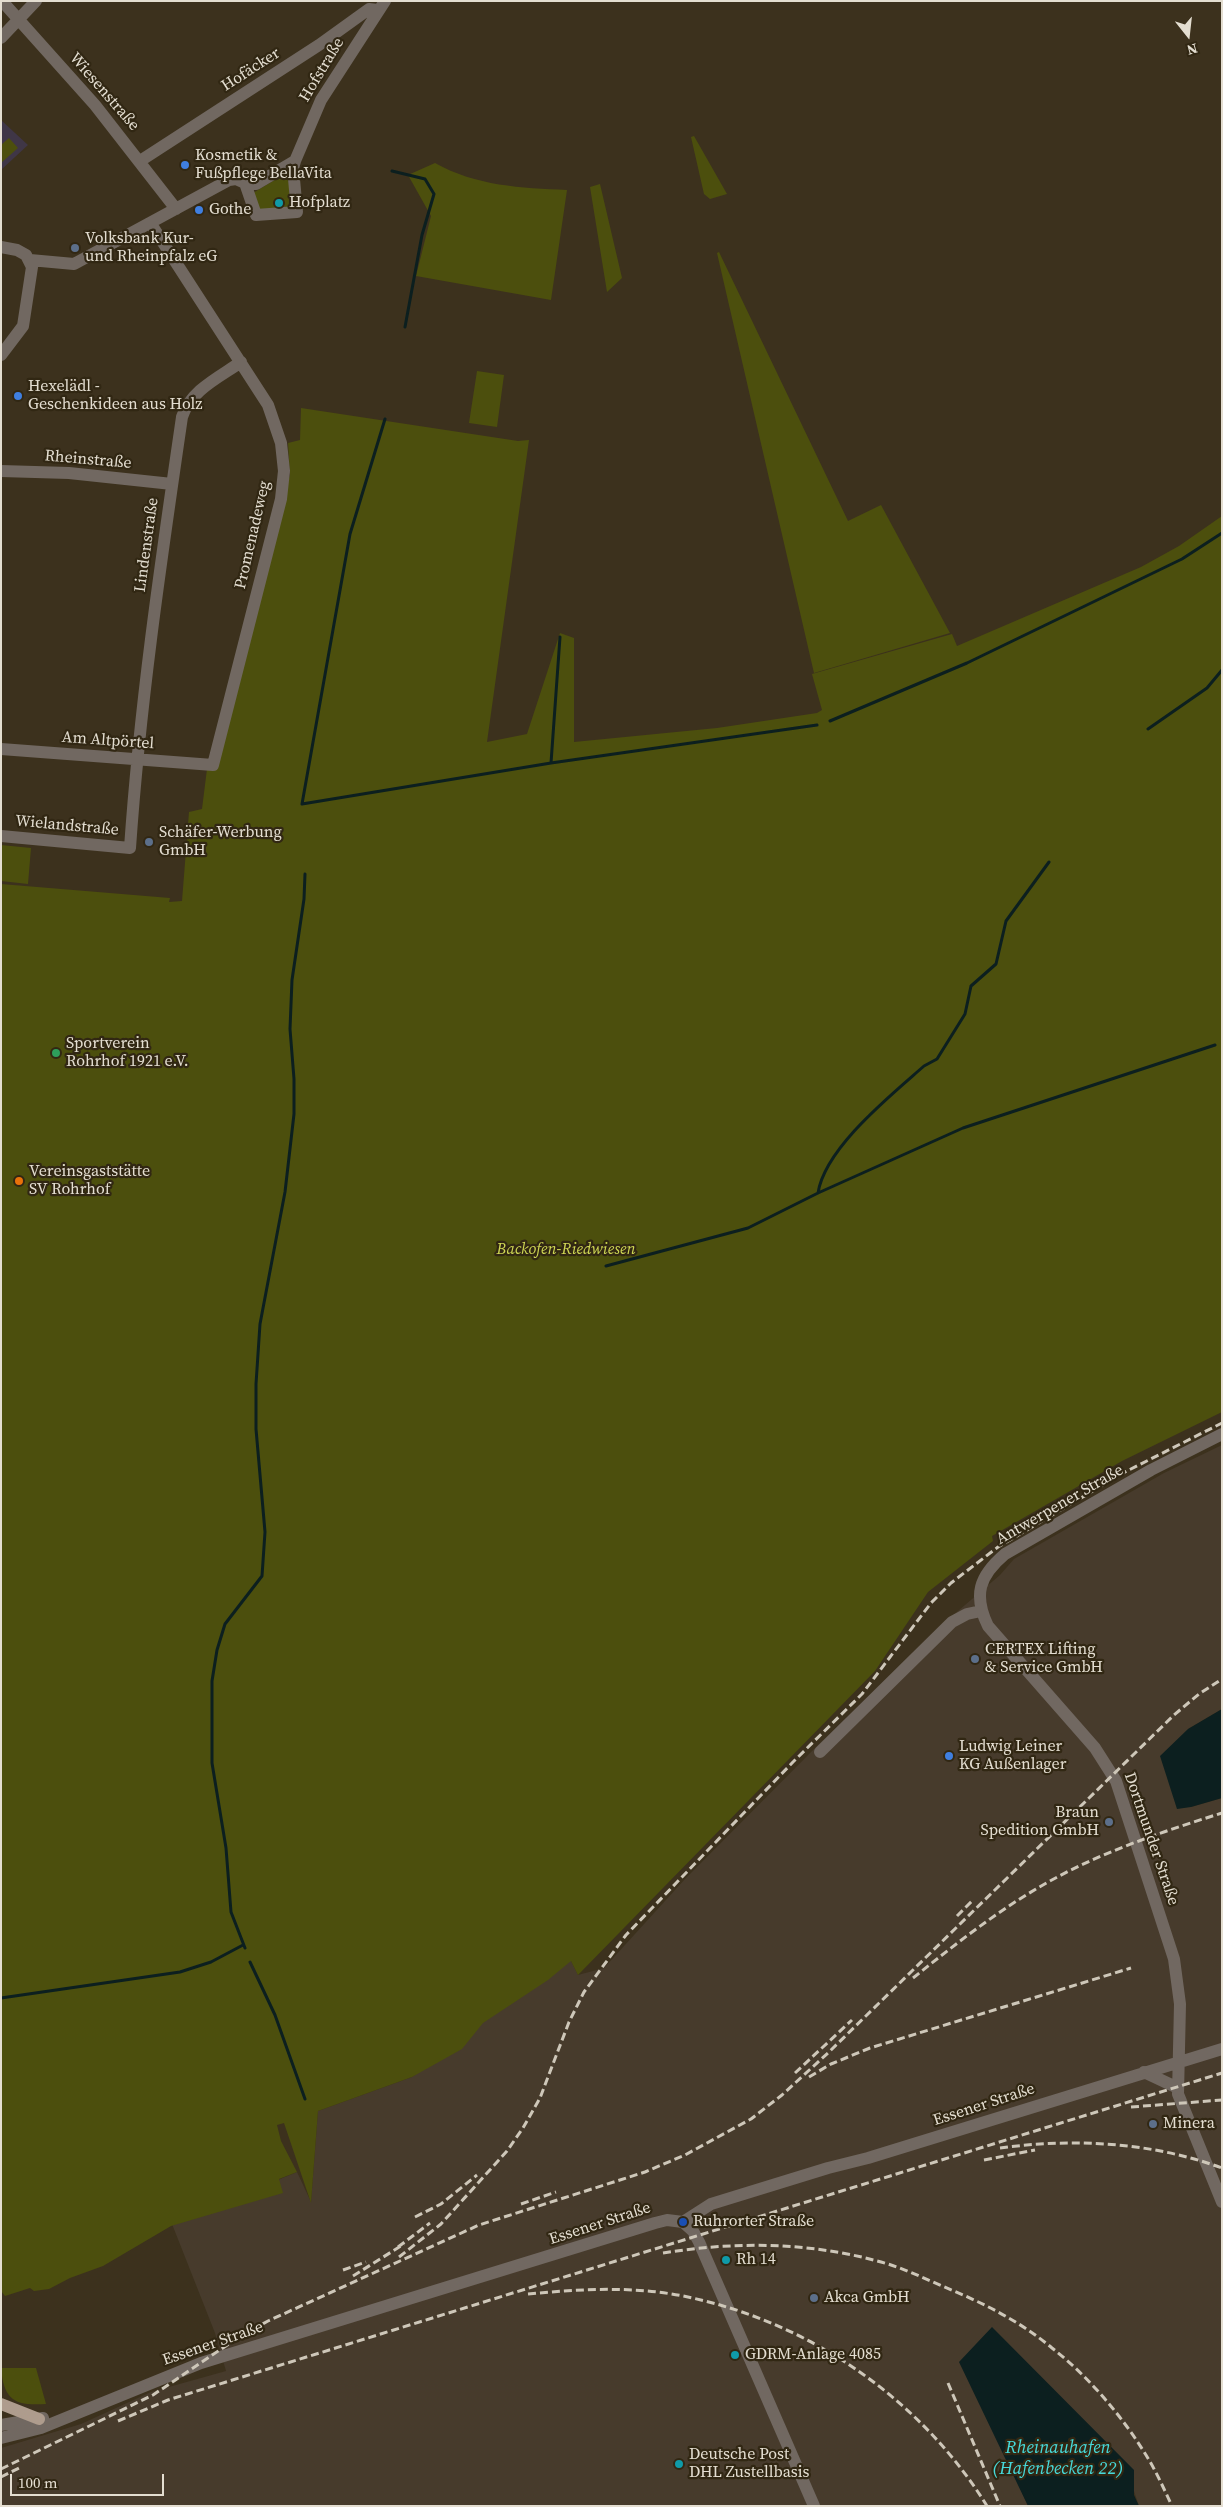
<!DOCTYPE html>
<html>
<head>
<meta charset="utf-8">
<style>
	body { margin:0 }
	#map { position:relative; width:1223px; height:2507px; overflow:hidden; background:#3c311d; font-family:"Source Serif 4",serif }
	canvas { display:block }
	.frame { position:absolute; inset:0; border:2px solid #e4ded1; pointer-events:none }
	.north { position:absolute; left:1163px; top:10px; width:50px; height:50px; -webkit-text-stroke:4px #312713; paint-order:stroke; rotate:164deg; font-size:14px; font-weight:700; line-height:20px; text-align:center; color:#e4ded1 }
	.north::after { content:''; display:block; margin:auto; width:18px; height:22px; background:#e4ded1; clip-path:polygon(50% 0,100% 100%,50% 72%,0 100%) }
	.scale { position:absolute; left:10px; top:2474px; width:154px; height:22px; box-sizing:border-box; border:2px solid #e4ded1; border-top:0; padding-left:6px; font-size:15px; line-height:18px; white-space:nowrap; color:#e4ded1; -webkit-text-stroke:4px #312713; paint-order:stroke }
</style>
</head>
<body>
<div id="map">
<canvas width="1223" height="2507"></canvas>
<div class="frame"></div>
<div class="north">N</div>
<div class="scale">100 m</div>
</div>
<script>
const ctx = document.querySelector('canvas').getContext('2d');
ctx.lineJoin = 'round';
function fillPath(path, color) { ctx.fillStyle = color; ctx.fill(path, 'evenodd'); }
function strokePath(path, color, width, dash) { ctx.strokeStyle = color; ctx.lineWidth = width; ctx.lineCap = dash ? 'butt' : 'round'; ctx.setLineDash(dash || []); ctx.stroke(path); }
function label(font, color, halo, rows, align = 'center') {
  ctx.font = font + ' "Source Serif 4",serif'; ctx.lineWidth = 4.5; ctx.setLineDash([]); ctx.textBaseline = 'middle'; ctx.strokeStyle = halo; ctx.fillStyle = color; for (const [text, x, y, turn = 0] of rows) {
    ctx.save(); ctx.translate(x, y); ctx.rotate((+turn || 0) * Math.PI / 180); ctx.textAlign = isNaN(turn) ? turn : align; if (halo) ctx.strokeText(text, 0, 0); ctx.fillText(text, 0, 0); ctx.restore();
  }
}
fillPath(new Path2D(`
	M1222,1445V1709L1188,1729L1191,1807L1222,1798V2506H1139L1133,2488L1009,2462L1028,2506H1V2448L81,2424L151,2392L226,2371L215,2333L172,2224L297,2172L311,2202L318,2111L412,2077L510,1992L569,1957L578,1975L604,1968L685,1879L820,1743L958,1611L1000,1575L1014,1559L1164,1473Z`), '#473b2c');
fillPath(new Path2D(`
	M1,120L28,145L1,170Z`), '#3f3646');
fillPath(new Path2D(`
	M694,136L727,194L710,199L704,194L691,137Z
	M9,138L18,148L1,163V145Z
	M435,163C476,186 521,188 567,190L551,300L416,276L431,216L408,175Z
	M288,172L291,208L259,211L253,193Z
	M600,184L622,278L607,292L590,187Z
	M719,252L848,521L881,505L950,633L814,673L717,253Z
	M477,371L504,375L497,427L469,423Z
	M301,408L518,441L529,440L487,742L527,734L560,633L574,638V742L717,728L817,713L822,710L812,674L952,634L957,646L1141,567L1179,546L1222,516V1412L1122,1461L992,1536L993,1541L928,1592L875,1671L578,1975L571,1961L548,1980L483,2023L462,2049L412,2077L318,2111L311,2203L284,2123L277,2125L281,2141L297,2172L279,2179L283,2193L171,2226L103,2266L70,2278L49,2289L34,2291L30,2288L5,2296L1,2291V884L170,898L169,902L182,901L189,812L202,809L207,769L290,475L288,443L300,440Z
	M1,845L31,848L28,884L1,881Z
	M1,2368H36L46,2404C14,2406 4,2400 1,2368Z`), '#4c4f0d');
fillPath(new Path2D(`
	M1222,1709V1798L1191,1807L1177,1809L1160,1756L1188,1729Z
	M992,2327L1134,2470V2495L1139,2506H1028L959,2362Z`), '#0c1f1f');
strokePath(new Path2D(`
	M392,171L425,179L434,194L422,235L405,327
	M385,419L350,534L302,804L551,763
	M560,637L551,763L817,725
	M830,721L967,663L1182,559L1222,533
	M1148,729L1207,688L1222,670
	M818,1193C825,1148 890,1096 924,1066L937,1059L965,1014L971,986L996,964L1006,921L1049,862
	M606,1266L748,1228L818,1193L963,1128L1215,1045
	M245,1948L231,1912L226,1848L212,1763V1681L217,1650L225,1624L262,1576L265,1532L256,1429V1384L260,1324L285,1192L294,1114V1079L290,1029L292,980L304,899L305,874
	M250,1962L275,2015L305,2099
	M1,1998L180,1972L211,1962L243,1945`), '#0c1f1f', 3);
strokePath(new Path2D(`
	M2,1L95,105L176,209
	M1,38L36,1
	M140,161L319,45L369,9L378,10
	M245,183L256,215L297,212L293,168L295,161
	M1,247L17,250L26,255L32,267L23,326L1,355
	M30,260L74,264L229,180L236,179L245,183L256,184L295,161L321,100L385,1
	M1,471L69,473L172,484
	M1,749L213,765L281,499L284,471L281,443L268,405L151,224
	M1,836L130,848C140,703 161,561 182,417C191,390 218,378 241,362
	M1222,1434L1151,1470L1005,1554C979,1576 973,1595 988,1626L1095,1748L1116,1781L1174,1959L1180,2004L1178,2094L1222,2202
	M820,1752L952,1622L967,1614L981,1611
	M1144,2072L1178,2088
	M683,2222L693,2231L699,2242L814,2506
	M1,2425L43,2418
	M1,2438L41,2428L201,2363L655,2223L667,2220L683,2222L711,2204L828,2168L868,2158L1222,2049`), '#716861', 12);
strokePath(new Path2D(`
	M1,2404L39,2419`), '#ae9c8d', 12);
strokePath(new Path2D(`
	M957,1916L972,1901
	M913,1978C952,1947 992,1915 1036,1889C1093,1855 1158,1833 1222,1813
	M795,2073L852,2020
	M809,2077L831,2064L870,2048L1131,1968
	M1131,2107L1222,2100
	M1000,2148C1074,2138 1151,2142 1222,2168
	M984,2160L1035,2150
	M521,2204L556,2192
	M415,2217L441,2204L477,2175
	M398,2247L430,2223
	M663,2253C738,2241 814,2242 888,2264C910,2271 932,2282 954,2291C989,2306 1022,2323 1052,2348C1088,2376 1122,2416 1146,2455C1156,2471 1164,2489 1172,2506
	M399,2257L441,2224L507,2151L523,2128L540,2098L569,2022L584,1992L626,1935L793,1762L862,1694L931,1603L951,1583L998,1547L1125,1472L1222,1423
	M343,2270L366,2262
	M353,2276L404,2244
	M528,2294C580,2289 632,2286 683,2296C808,2321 920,2398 987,2506
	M948,2383L1000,2506
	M118,2421L168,2400L1222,2073
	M1,2469L153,2395L242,2335L268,2321L479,2225L645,2172L685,2155L751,2119L782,2095L829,2052L1174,1715L1199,1694L1222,1679
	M1,2477L21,2467`), '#cec7b9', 3, [8, 4]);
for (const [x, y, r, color] of [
	[185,165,5,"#3f7fe0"],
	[279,203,5,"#0f9aa8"],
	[199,210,5,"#3f7fe0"],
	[75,248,5,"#5c6f8a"],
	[18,396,5,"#3f7fe0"],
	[149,842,5,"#5c6f8a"],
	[56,1053,5,"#2e9e5b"],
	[19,1181,5,"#e8710a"],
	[975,1659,5,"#5c6f8a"],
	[949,1756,5,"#3f7fe0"],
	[1109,1822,5,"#5c6f8a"],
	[1153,2124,5,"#5c6f8a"],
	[683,2222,5,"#1a4fb4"],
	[726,2260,5,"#0f9aa8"],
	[814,2298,5,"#5c6f8a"],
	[735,2355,5,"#0f9aa8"],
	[679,2464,5,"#0f9aa8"]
]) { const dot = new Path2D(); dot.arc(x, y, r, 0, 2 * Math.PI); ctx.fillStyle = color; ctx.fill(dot); strokePath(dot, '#312713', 2); }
label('16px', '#e4ded1', '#312713', [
	["Hofäcker",251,70,-33],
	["Hofstraße",322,70,-59],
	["Wiesenstraße",104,92,49],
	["Rheinstraße",88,460,5],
	["Promenadeweg",253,535,-77],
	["Lindenstraße",147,545,-82],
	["Am Altpörtel",108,741,4],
	["Wielandstraße",67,826,5],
	["Antwerpener Straße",1060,1505,-30],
	["Dortmunder Straße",1151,1839,71],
	["Essener Straße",984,2105,-18],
	["Essener Straße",600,2224,-18],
	["Essener Straße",213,2344,-19]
]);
label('16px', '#e4ded1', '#312713', [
	["Kosmetik &",195,156],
	["Fußpflege BellaVita",195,174],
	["Hofplatz",289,203],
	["Gothe",209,210],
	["Volksbank Kur-",85,239],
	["und Rheinpfalz eG",85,257],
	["Hexelädl -",28,387],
	["Geschenkideen aus Holz",28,405],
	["Schäfer-Werbung",159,833],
	["GmbH",159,851],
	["Sportverein",66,1044],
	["Rohrhof 1921 e.V.",66,1062],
	["Vereinsgaststätte",29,1172],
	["SV Rohrhof",29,1190],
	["CERTEX Lifting",985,1650],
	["& Service GmbH",985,1668],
	["Ludwig Leiner",959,1747],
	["KG Außenlager",959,1765],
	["Braun",1099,1813,"right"],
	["Spedition GmbH",1099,1831,"right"],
	["Minera",1163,2124],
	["Ruhrorter Straße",693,2222],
	["Rh 14",736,2260],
	["Akca GmbH",824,2298],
	["GDRM-Anlage 4085",745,2355],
	["Deutsche Post",689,2455],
	["DHL Zustellbasis",689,2473]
], 'left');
label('italic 16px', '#cfd754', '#312713', [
	["Backofen-Riedwiesen",566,1250]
]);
label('italic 18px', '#46dadb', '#312713', [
	["Rheinauhafen",1058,2448],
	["(Hafenbecken 22)",1058,2469]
]);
</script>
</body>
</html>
